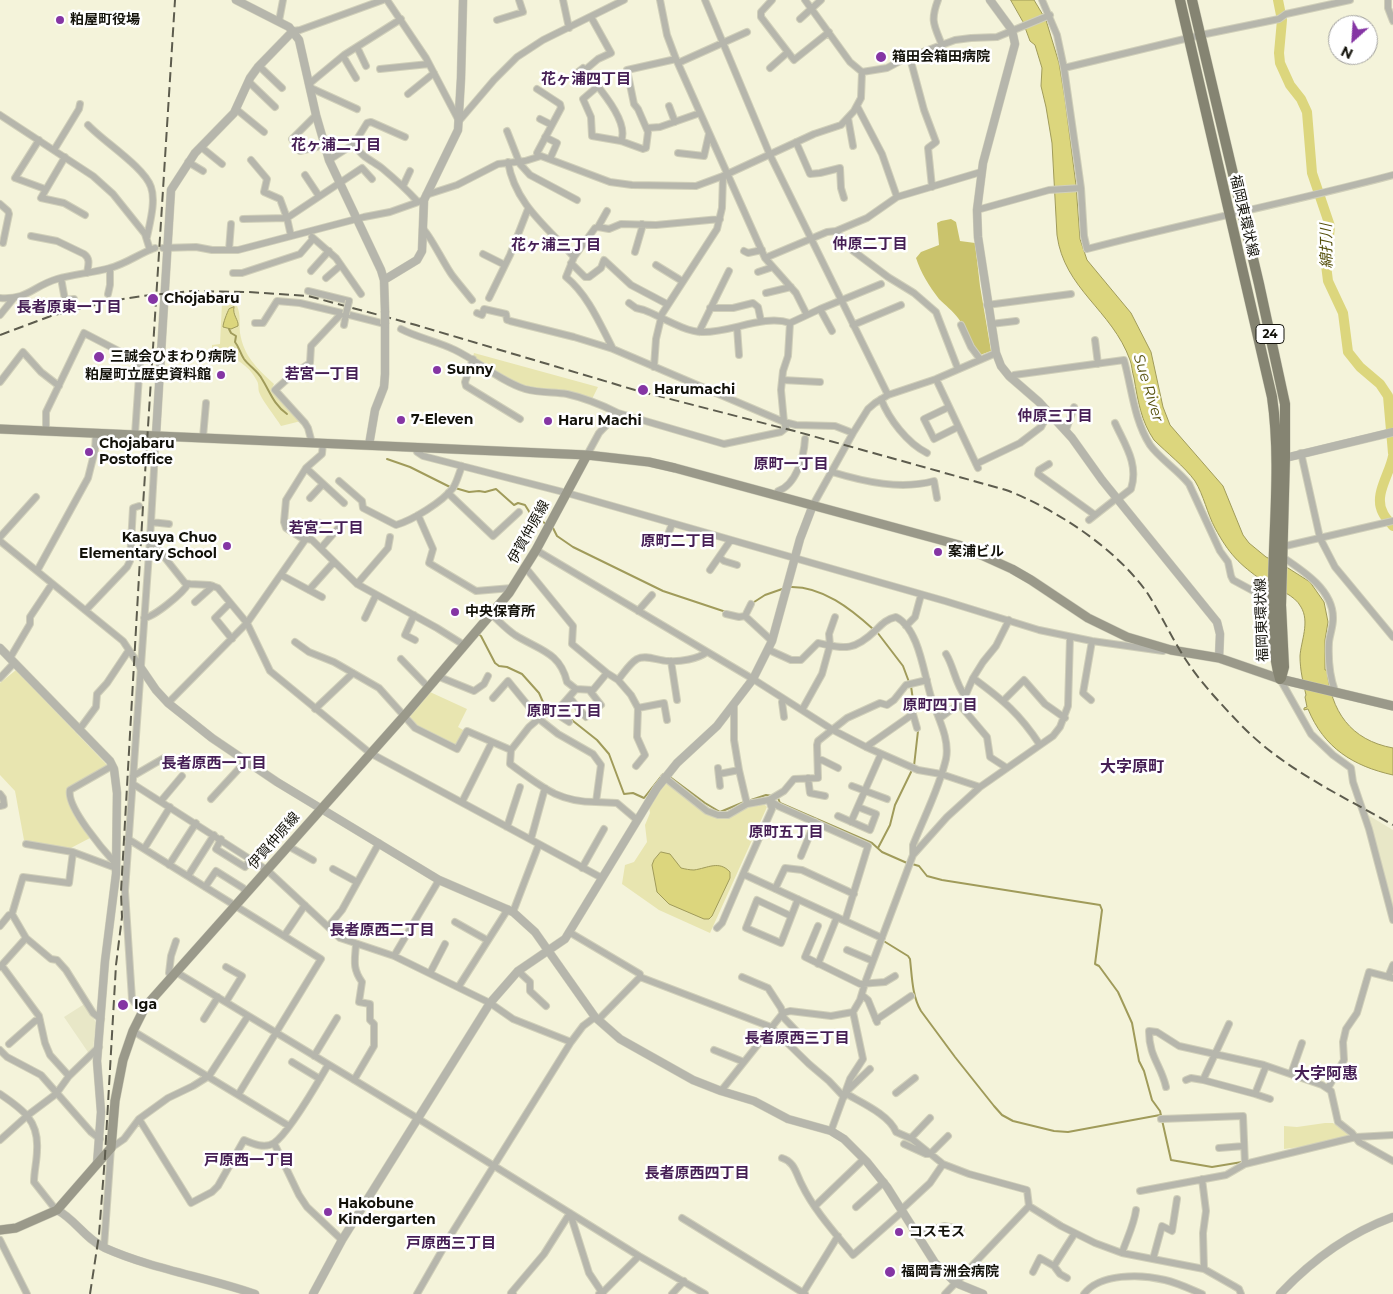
<!DOCTYPE html>
<html>
<head>
<meta charset="utf-8">
<style>
	body { margin:0 }
	#map { position:relative; width:1393px; height:1294px; overflow:hidden; background:#f4f3da; font-family:Montserrat,sans-serif }
	canvas { display:block }
	.north { position:absolute; left:1328px; top:15px; width:50px; height:50px; box-sizing:border-box; background:#fff; border:1px solid #a1a09d; border-radius:50%; rotate:206deg; font-size:14px; font-weight:700; line-height:20px; text-align:center; color:#13120a }
	.north::after { content:''; display:block; margin:auto; width:18px; height:22px; background:#8535a4; clip-path:polygon(50% 0,100% 100%,50% 72%,0 100%) }
</style>
</head>
<body>
<div id="map">
<canvas width="1393" height="1294"></canvas>
<div class="north">N</div>
</div>
<script>
const ctx = document.querySelector('canvas').getContext('2d');
ctx.lineJoin = 'round';
function fillPath(path, color) { ctx.fillStyle = color; ctx.fill(path, 'evenodd'); }
function strokePath(path, color, width, dash) { ctx.strokeStyle = color; ctx.lineWidth = width; ctx.lineCap = dash ? 'butt' : 'round'; ctx.setLineDash(dash || []); ctx.stroke(path); }
function label(font, color, halo, rows, align = 'center') {
  ctx.font = font + ' Montserrat,"Noto Sans JP",sans-serif'; ctx.lineWidth = 5; ctx.setLineDash([]); ctx.textBaseline = 'middle'; ctx.strokeStyle = halo; ctx.fillStyle = color; for (const [text, x, y, turn = 0] of rows) {
    ctx.save(); ctx.translate(x, y); ctx.rotate((+turn || 0) * Math.PI / 180); ctx.textAlign = isNaN(turn) ? turn : align; if (halo) ctx.strokeText(text, 0, 0); ctx.fillText(text, 0, 0); ctx.restore();
  }
}
fillPath(new Path2D(`
	M1368,815L1393,830V910Z
	M86,1003L96,1023L92,1058L64,1017Z`), '#e8e7c7');
fillPath(new Path2D(`
	M222,303L237,306C241,315 239,323 240,333C244,357 257,368 274,384L271,390L301,421L281,426C275,416 263,402 259,392C258,388 259,384 257,381C249,364 230,354 212,352V345L220,344Z
	M474,353L598,387L592,399L523,387L473,357Z
	M16,670L108,766L67,790L68,797L90,838L69,849L24,840L15,791L0,775V683Z
	M430,692L467,709L458,727L465,731L457,746L418,726L409,715Z
	M665,781L710,815C729,822 732,811 748,807C753,805 759,805 765,805L767,807L710,933L659,910L622,884L625,865L634,862L647,842L645,825L650,813L649,806Z
	M1325,1123H1333L1350,1135L1308,1146L1284,1149V1126L1297,1127Z`), '#e8e5b0');
fillPath(new Path2D(`
	M951,219L956,222L960,241L975,243L980,286L991,351L980,355C972,343 967,330 958,318C953,311 945,305 939,299C929,286 921,273 916,258L921,252L939,245L937,223L941,221Z`), '#cac36c');
const water = new Path2D(`
	M1011,0H1034L1046,20L1059,63L1065,99L1076,185L1080,239L1087,260L1131,313L1151,352L1163,407L1170,425L1223,486L1243,535L1249,543L1266,557L1288,568L1310,582L1324,602L1328,622L1325,640V670H1327C1331,711 1350,740 1393,748V775C1353,766 1324,748 1308,709L1304,710V708L1307,707L1305,697L1306,695C1303,682 1300,670 1300,656C1301,641 1310,622 1301,607C1295,595 1277,589 1266,583L1264,590L1263,581C1239,564 1229,554 1215,528C1207,513 1204,496 1195,481C1184,466 1167,453 1154,440C1141,421 1138,401 1134,378C1132,372 1132,365 1130,360C1112,310 1064,289 1057,235L1052,143L1046,107L1041,86L1042,68L1035,45L1030,41L1023,22Z
	M234,307C232,315 239,320 238,326L231,329L223,327C223,323 227,313 229,309Z
	M661,852L670,854L681,868C685,869 690,870 694,870C708,868 719,860 730,872V878L712,916L709,919H704L669,904L657,892L652,865L654,860Z`);
fillPath(water, '#dcd67d');
strokePath(water, '#a09b5a', 1);
strokePath(new Path2D(`
	M229,329L231,333L236,336L235,342C239,347 240,353 244,359C249,366 258,371 262,379C270,392 274,405 287,414
	M387,459L410,467L450,487
	M455,488L469,492L479,491L485,492L496,489L514,505L518,503L525,505L530,513L546,524
	M553,528L557,536L573,547L663,591L726,612
	M790,587C822,586 851,609 873,629
	M751,604L765,595L785,588
	M877,632L903,666L909,682
	M478,634L481,636L495,663L499,666L507,667L522,674L539,693L543,702L568,717L597,740L609,754L624,794L633,793L644,798L663,774L666,775
	M911,686L915,714
	M914,766L918,731
	M670,777L705,803L720,812L744,802
	M778,798L780,803L872,843L882,852L907,863
	M751,800L766,795L773,796
	M878,848L890,825L895,805L912,770
	M912,864L919,866L927,876L942,880L1100,905L1102,910L1095,964L1099,966L1118,992L1132,1023L1139,1061L1144,1071L1152,1100L1160,1111L1171,1160L1212,1167L1242,1162
	M882,940L908,956L910,959C912,976 912,996 921,1011L955,1057L994,1106L1002,1115L1013,1121L1054,1131L1068,1132L1160,1115`), '#a09b5a', 2);
strokePath(new Path2D(`
	M1278,0L1282,20L1279,53L1280,63L1290,85L1301,99L1307,112L1312,173L1330,226L1326,265L1328,281L1343,313L1348,352L1360,367L1380,384L1388,396L1393,453
	M1393,456C1390,474 1373,495 1383,513C1385,518 1390,522 1393,526`), '#dcd67d', 10);
const minor = new Path2D(`
	M387,0L426,58L459,121L494,80L517,57L543,40L624,0
	M563,0L569,28
	M660,0L667,35L676,59L765,258L796,293L807,315
	M705,0L770,155L888,395
	M772,0L761,12V17L794,60L829,32
	M805,0L850,62L862,72L887,68L904,59L955,40L971,38L997,37L1050,15
	M938,0C930,21 934,25 942,45
	M1042,0L1057,35L1064,68L1077,159L1081,188L1084,236L1087,249C1189,222 1292,202 1393,175
	M1388,0V8L1393,21
	M800,19L821,0
	M497,20L523,12L519,0
	M279,21L283,0
	M293,31L300,30L383,0
	M357,47L366,66
	M343,56L356,78
	M910,58L924,110L936,142L928,148L932,187
	M678,63L747,32
	M259,66L282,88
	M770,68L788,52
	M1064,68L1201,35L1279,19L1286,14L1350,0
	M380,69L429,64
	M585,70C597,86 630,121 621,141
	M573,76L583,68L585,70L598,59L611,53L591,17
	M249,82L275,107
	M309,84L344,55L401,19
	M597,87L583,99L591,117L592,136L621,141L643,149L646,148L648,132L638,109L634,104L627,70L676,59
	M310,89H313L357,109
	M537,89L560,104L561,108L537,153L538,156
	M408,94L434,73
	M669,106L675,122
	M857,106L882,154L897,197
	M236,109L264,132
	M0,115L93,176L113,194L145,234L150,250
	M316,115L292,139L300,151L324,145
	M848,118L853,146
	M540,119L552,125
	M88,125C104,142 144,167 151,187C156,201 150,222 147,237
	M647,128L660,127L700,113
	M507,131L520,164L530,175L577,200
	M545,137L557,143L550,159
	M39,140L15,178L45,189
	M796,142L810,174L820,173L840,168L841,188L844,198
	M354,144C361,157 373,161 383,169C395,179 407,190 417,201
	M201,147L222,164
	M54,150L79,109L80,104
	M678,153L704,156L709,134
	M65,157L41,198L64,203L85,215
	M251,160L267,179L264,192L280,199L287,218L291,236
	M329,160L354,144L367,123L371,122L405,137
	M188,162L203,171
	M508,162C515,204 547,227 574,257
	M305,175L319,196
	M403,186L410,171
	M426,195L457,185L498,164L525,161L541,156L610,182L632,185L696,186L723,176L814,134L841,125L854,111L861,98L862,72
	M0,204L8,211L9,214L3,243
	M977,210L1049,190L1081,188
	M243,219L287,218L362,168L372,179
	M598,227L607,211
	M423,229C429,233 445,266 452,275C458,283 465,291 472,300
	M836,231L852,250L888,277L914,293L936,312L958,369
	M31,236L57,241L84,254C91,259 88,266 87,273
	M312,237L336,258L361,294
	M163,248L196,247L212,250H238L364,217L390,212L424,200
	M229,250L231,224
	M744,251L748,253L762,250
	M635,252L642,228V224
	M483,254L505,265
	M765,258L827,232L836,231L867,218L897,197L981,172
	M571,263L585,277H589L601,268L604,260L631,285L667,304
	M656,265L682,281
	M311,271L329,251
	M758,272L773,267
	M233,273H242L300,254L313,239
	M61,278L65,300L74,299
	M326,278L341,265
	M308,291L349,301
	M766,293L791,287
	M108,294L110,285V268
	M0,298C28,300 33,286 57,279C74,274 92,273 110,268C126,264 140,253 155,248
	M489,298L510,255L528,209
	M629,303L636,308L644,310C660,316 685,332 702,332C730,333 764,314 790,323
	M987,305L1071,294
	M710,308H733L753,303L758,307L761,321
	M820,309L832,331
	M477,313L482,315L484,309L506,314L507,320L510,321L574,337L613,349L784,422L796,425L835,426L853,433
	M0,315L13,299
	M255,323H263L277,301L300,303L342,313
	M991,324L1016,321
	M344,325L346,314
	M853,325L901,305
	M961,325L971,347L980,359
	M737,327L739,355
	M401,329C418,338 437,341 455,350C478,361 500,381 525,389C539,393 553,392 567,394C585,398 602,405 618,413
	M699,332L729,271
	M1095,340L1098,364
	M613,349C600,324 588,295 566,277L574,257L595,228L598,227L609,229L621,224L656,225L720,219
	M473,359L465,382L466,386L520,419
	M654,367L656,339L662,314L717,229L722,208L723,176
	M1011,378L1014,375L1124,360C1132,389 1134,420 1150,445C1159,458 1178,470 1189,484L1220,551L1228,562L1231,576L1233,580L1257,593L1273,595
	M936,379L978,468
	M782,380L820,382
	M0,382L23,352L41,372L59,386
	M881,399C889,419 907,443 927,453
	M949,407L924,419L934,439L958,427
	M1115,423C1125,445 1139,464 1131,489L1118,499
	M1066,430L1074,407
	M46,432V412L84,333L140,362L135,434
	M203,437L206,403
	M312,443L308,428L305,423L275,390L293,374L310,363L311,346L342,313L385,324
	M323,443L322,454L306,468L286,500L284,522L286,528L305,540L308,539L312,540L357,584L437,628L464,645
	M415,447L417,452L423,456L567,493L945,601L1039,630L1092,641L1163,651
	M1301,453L1320,538L1335,567L1393,637
	M587,455L599,433L618,413L724,444L781,432L786,428L784,422L781,390L783,371L788,356L790,323L820,309L881,284
	M976,464L1020,443L1041,427L1049,412
	M1049,464L1039,470L1038,474L1095,515
	M306,468L344,503
	M832,472C865,482 901,490 934,481L937,498
	M339,481L362,501L363,508L396,525C413,520 442,502 453,488C457,482 459,473 462,466
	M448,493L493,536L519,512
	M777,495L778,491C796,485 804,457 805,439
	M310,498L323,484
	M813,505L853,433L868,409L875,403L888,395L936,379L996,353
	M418,515L433,549L429,563L476,591L512,588
	M1089,520L1117,498
	M151,522L169,524
	M0,537L36,497
	M150,539L185,583L190,584L210,585L218,588L247,623L270,671L370,753L602,878
	M0,541L123,641L141,668
	M664,545L672,524
	M1281,547L1393,521
	M321,548L341,525
	M536,550L753,679L833,730L866,747L918,770L941,774L980,787
	M1281,556C1302,570 1334,590 1333,619C1333,627 1330,634 1329,642C1328,660 1329,674 1335,691
	M719,557L724,561L737,565
	M525,567L573,626L572,644L607,673
	M710,570L730,541
	M37,571L88,478L95,450L96,433
	M281,575L322,597
	M357,584L388,548L390,537
	M309,590L334,562
	M195,602L213,586
	M230,603L215,618L232,639
	M86,610L127,567L130,561L133,508L139,506
	M638,611L652,595
	M491,614C499,621 506,629 515,635C539,650 560,652 567,682L576,689L593,690L607,673L618,680C624,673 629,664 637,659C646,654 658,661 668,661C680,662 698,659 707,652
	M726,614L739,617L745,616L751,604
	M414,615L405,635L415,640
	M745,616L772,641
	M144,618C154,617 183,593 188,584
	M365,618L376,595
	M906,626L915,617L921,595
	M295,642L309,652L334,662L379,688L415,728L457,749L467,731L511,750L529,727L549,710L555,713L576,689
	M769,650L791,660H801L818,643C846,649 854,651 876,630C883,623 887,619 896,617C920,629 924,677 932,700C938,718 950,739 946,759C939,789 924,817 913,845V855
	M946,654C954,667 955,683 965,696
	M10,658L30,624V617L52,584
	M401,659L428,687
	M671,661L677,700
	M437,676L474,691L484,684L488,676
	M0,678L14,663
	M973,678C1003,700 1020,714 1040,745
	M1280,679L1311,734L1333,755L1351,768L1353,782L1369,829L1393,920
	M618,680L631,695L638,708L637,737L645,755L636,766
	M569,697L586,717L601,705L590,691
	M493,698L508,681L539,719L558,734L593,754L601,765L596,802L617,803L637,820
	M783,699L782,702L784,717
	M1091,700L1083,693L1092,641
	M1003,701L1024,680L1045,704L1065,718
	M168,703L247,623L305,540L306,536L320,523
	M959,704L987,737L990,757L1007,768
	M734,705V740L739,770L747,804
	M638,708L664,703L667,720
	M315,709L353,673
	M802,710L822,674L830,645L829,634L835,617
	M555,713L569,722
	M940,718L963,701L973,678L983,662L996,646L1009,620
	M79,730L96,707L97,694L107,683L129,650
	M866,747L913,714L917,728
	M511,750L510,764C541,786 557,802 596,802
	M818,761L822,760L838,768
	M112,766L70,790C66,807 104,851 116,864
	M718,768L720,786
	M719,774L739,770
	M133,776L164,758
	M664,777L707,811L718,815H728L747,804L769,800L784,791L794,779L818,778L817,745L818,741L847,718L880,703L887,705L894,700L906,685L927,680
	M808,778L810,793L825,796
	M133,784L267,870L340,938L394,956L490,1003L513,1019L571,1042
	M852,786L887,799
	M0,794L3,798L4,805L0,806
	M211,799L246,761
	M769,800L772,809L743,874L882,938
	M769,800L778,806L868,846L845,921
	M161,801L182,776
	M462,802L492,742
	M838,816L870,830L876,814L858,807
	M851,822L881,754
	M507,827L520,787
	M128,839L321,959L238,1095
	M221,839L216,849L245,867L251,859
	M531,839L545,788
	M26,844L73,852L116,868
	M288,846L313,860
	M144,849L170,807
	M801,856L815,822
	M169,865L196,823
	M582,868L604,829
	M333,869L357,882
	M188,876L214,835
	M205,887L216,871L243,888L246,893
	M775,889L785,868L802,870L854,894
	M513,912L539,844
	M12,914L23,877L69,883L73,852
	M791,916L757,900L746,928L781,943L798,899
	M455,922L487,940
	M0,926L9,915L12,914L26,938L51,959L57,960L66,970L93,1013L101,1019
	M818,926L805,957L860,984L885,982L895,976
	M328,927L342,910L379,843
	M717,928L722,923L743,874
	M569,932L640,974V977L771,1027L809,1064L829,1081L844,1097
	M284,936L305,905
	M847,950L873,961
	M394,956L439,880
	M818,964L837,917
	M2,966L39,1016L45,1043L50,1055L69,1076
	M0,967L26,938
	M226,967L242,976L226,1002
	M518,971L530,982V991L546,1006
	M176,972L417,1118L639,1256L705,1294
	M430,973L445,944
	M171,977L169,973L171,956L176,941
	M742,977L768,988L781,1008L784,1018L806,1041
	M1388,977L1393,965
	M459,986L508,909
	M862,995L868,1000L877,1022
	M145,1007L135,1003L132,999L125,891L150,539L156,435
	M204,1019L218,997
	M598,1020L640,977
	M876,1020L911,996
	M1229,1024L1203,1080L1255,1094L1266,1066
	M133,1031L289,1126
	M9,1044L35,1021L40,1020
	M0,1050L7,1057L41,1075L91,1132L100,1139
	M714,1050L744,1062
	M314,1056L337,1018
	M292,1062L320,1079
	M1291,1074L1302,1043
	M354,1080L374,1046V1024L370,1020V1004L359,1002L362,982C352,968 355,960 356,944
	M1186,1080L1191,1078L1203,1080
	M1166,1087C1161,1065 1149,1057 1149,1031L1157,1032L1179,1046L1264,1065L1322,1085L1331,1091L1338,1122L1352,1133L1359,1142L1393,1161
	M1328,1088L1344,1060L1343,1042L1346,1029L1357,1013L1369,972L1393,978
	M721,1091L783,1013L790,1011L831,1016L853,1012
	M846,1092L870,1069
	M845,1093C860,1102 890,1115 896,1132L912,1139L943,1164L969,1174L1027,1190L1029,1206L945,1294
	M896,1093L915,1078
	M0,1094C22,1109 39,1120 37,1150C37,1161 34,1171 34,1182L56,1210
	M1255,1094L1270,1099
	M139,1119L191,1203L212,1192L218,1186L244,1140C253,1144 265,1149 274,1143C290,1132 318,1082 328,1065
	M1161,1119L1243,1116L1245,1164
	M831,1131L850,1079L863,1059L853,1012L860,1000L866,980L913,855L947,817L980,787L1053,736L1060,727L1068,706L1070,637
	M911,1138L930,1118
	M0,1140L28,1115L56,1094L69,1076L99,1047
	M274,1143L299,1195L307,1207L342,1240
	M904,1144L926,1154H930L948,1136
	M1219,1148L1244,1146
	M782,1158C795,1162 796,1174 802,1185C814,1210 835,1233 853,1255L903,1211
	M1202,1179L1206,1211L1203,1233L1204,1269
	M1140,1191L1226,1175L1245,1164L1356,1137L1393,1135
	M815,1206L864,1159
	M1029,1206L1061,1226L1095,1243L1122,1253L1204,1269L1234,1286L1239,1289L1241,1294
	M856,1207L884,1182
	M902,1209L930,1183L943,1164
	M570,1213L589,1273L603,1294
	M682,1218L805,1294
	M917,1234L944,1226L961,1229
	M0,1240L27,1294
	M104,1247L111,1148L124,1139L139,1119L168,1098L193,1086L209,1076L248,1016
	M1122,1253C1127,1238 1134,1225 1136,1210
	M1153,1259L1162,1226L1172,1231L1177,1199
	M1033,1272L1040,1258L1054,1266
	M1067,1278L1060,1274L1054,1266L1075,1233
	M803,1293L838,1236
	M417,1294L452,1233L571,1042L583,1026L595,1017
	M513,1294L511,1293L544,1254L570,1213
	M599,1294L602,1293L639,1256
	M672,1294L684,1281
	M1084,1294C1100,1273 1141,1274 1165,1280C1178,1283 1190,1289 1202,1294`);
const tertiary = new Path2D(`
	M236,0L289,27L299,40L316,115L329,160L381,270L384,280
	M990,0L1012,30L1015,44L983,163L977,210L978,237L996,353L1001,366L1009,376L1039,402L1072,438L1102,480L1217,622L1220,634L1219,658
	M385,311L384,280L417,260L422,251L424,200L458,130L461,78L463,0
	M156,435L171,190L195,153L234,113L250,78L258,67L293,31
	M369,445L375,410L384,387L385,374V324
	M1281,459L1393,432
	M0,648L110,761L114,769L117,793L116,874L105,961L97,1061L101,1112L97,1164
	M141,668L156,690L168,703L212,738L277,782L439,880L513,912L535,932L595,1017L620,1039L693,1080L721,1091L754,1101L788,1119L831,1131L844,1139L867,1162L887,1187L935,1263L956,1283L983,1294
	M57,1210C75,1219 85,1239 105,1248C152,1269 206,1277 255,1294
	M313,1294L342,1240L490,1003L518,971L565,939L657,788L677,763L717,726L753,679L772,641L800,539L813,505
	M1280,1294C1312,1260 1349,1233 1393,1217`);
const secondary = new Path2D(`
	M0,429L587,455L649,462L675,468L959,545L1012,569L1031,580L1088,618L1127,637L1171,650L1219,658L1280,679L1393,706
	M0,1230L16,1228L57,1210L111,1148L115,1101L123,1060L133,1031L145,1007L405,715L509,593L536,550L587,455`);
const primary = new Path2D(`
	M1180,0L1272,397C1281,459 1274,522 1273,584C1273,615 1271,649 1280,679
	M1192,0L1259,284L1285,404V457L1281,605L1284,667L1281,678`);
strokePath(minor, '#d0cfb9', 8);
strokePath(tertiary, '#d0cfb9', 9);
strokePath(secondary, '#d0cfb9', 10);
strokePath(primary, '#d0cfb9', 11);
strokePath(minor, '#b6b6ac', 6);
strokePath(tertiary, '#b6b6ac', 8);
strokePath(secondary, '#9a998a', 9);
strokePath(primary, '#858472', 10);
strokePath(new Path2D(`
	M0,335L51,316L111,301L142,296L192,291L249,292L308,296L416,325L635,390L798,432L1006,490C1056,509 1117,549 1148,594C1162,616 1173,641 1188,663C1201,683 1222,705 1239,723C1283,769 1339,794 1393,825
	M90,1294L99,1235L105,1156L116,965L122,917L121,892L143,506L175,0`), '#5d5c4e', 2, [10, 5]);
const minorBridge = new Path2D(`
	M346,314L349,301`);
const tertiaryBridge = new Path2D(`
	M385,324V311`);
strokePath(minorBridge, '#d0cfb9', 8, []);
strokePath(tertiaryBridge, '#d0cfb9', 9, []);
strokePath(minorBridge, '#b6b6ac', 6);
strokePath(tertiaryBridge, '#b6b6ac', 8);
for (const [x, y, r, color] of [
	[60,20,5,"#8535a4"],
	[881,57,6,"#8535a4"],
	[153,299,6,"#8535a4"],
	[99,357,6,"#8535a4"],
	[437,370,5,"#8535a4"],
	[221,375,5,"#8535a4"],
	[643,390,6,"#8535a4"],
	[401,420,5,"#8535a4"],
	[548,421,5,"#8535a4"],
	[89,452,5,"#8535a4"],
	[227,546,5,"#8535a4"],
	[938,552,5,"#8535a4"],
	[455,612,5,"#8535a4"],
	[123,1005,6,"#8535a4"],
	[328,1212,5,"#8535a4"],
	[899,1232,5,"#8535a4"],
	[890,1272,6,"#8535a4"]
]) { const dot = new Path2D(); dot.arc(x, y, r, 0, 2 * Math.PI); ctx.fillStyle = color; ctx.fill(dot); strokePath(dot, '#fff', 2); }
for (const [x, y, w] of [
	[1270,334,28]
]) { const box = new Path2D(); box.roundRect(x - w / 2, y - 9.5, w, 19, 4); ctx.fillStyle = '#fff'; ctx.fill(box); strokePath(box, '#13120a', 1); }
label('bold 12px', '#13120a', null, [
	["24",1270,334]
]);
label('bold 14px', '#13120a', '#fff', [
	["粕屋町役場",70,20],
	["箱田会箱田病院",892,57],
	["Chojabaru",164,299],
	["三誠会ひまわり病院",110,357],
	["Sunny",447,370],
	["粕屋町立歴史資料館",211,375,"right"],
	["Harumachi",654,390],
	["7-Eleven",411,420],
	["Haru Machi",558,421],
	["Chojabaru",99,444],
	["Postoffice",99,460],
	["Kasuya Chuo",217,538,"right"],
	["Elementary School",217,554,"right"],
	["案浦ビル",948,552],
	["中央保育所",465,612],
	["Iga",134,1005],
	["Hakobune",338,1204],
	["Kindergarten",338,1220],
	["コスモス",909,1232],
	["福岡青洲会病院",901,1272]
], 'left');
label('14px', '#13120a', '#fff', [
	["福岡東環状線",1244,216,77],
	["伊賀仲原線",529,532,-61],
	["福岡東環状線",1262,620,-92],
	["伊賀仲原線",274,841,-49]
]);
label('bold 15px', '#461f55', '#fff', [
	["花ヶ浦四丁目",586,80],
	["花ヶ浦二丁目",336,146],
	["仲原二丁目",870,245],
	["花ヶ浦三丁目",556,246],
	["長者原東一丁目",69,308],
	["若宮一丁目",322,375],
	["仲原三丁目",1055,417],
	["原町一丁目",791,465],
	["若宮二丁目",326,529],
	["原町二丁目",678,542],
	["原町四丁目",940,706],
	["原町三丁目",564,712],
	["長者原西一丁目",214,764],
	["原町五丁目",786,833],
	["長者原西二丁目",382,931],
	["長者原西三丁目",797,1039],
	["戸原西一丁目",249,1161],
	["長者原西四丁目",697,1174],
	["戸原西三丁目",451,1244]
]);
label('italic 15px', '#55500b', '#fff', [
	["綿打川",1327,246,-91],
	["Sue River",1148,388,73]
]);
label('bold 16px', '#461f55', '#fff', [
	["大字原町",1132,767],
	["大字阿惠",1326,1074]
]);
</script>
</body>
</html>
